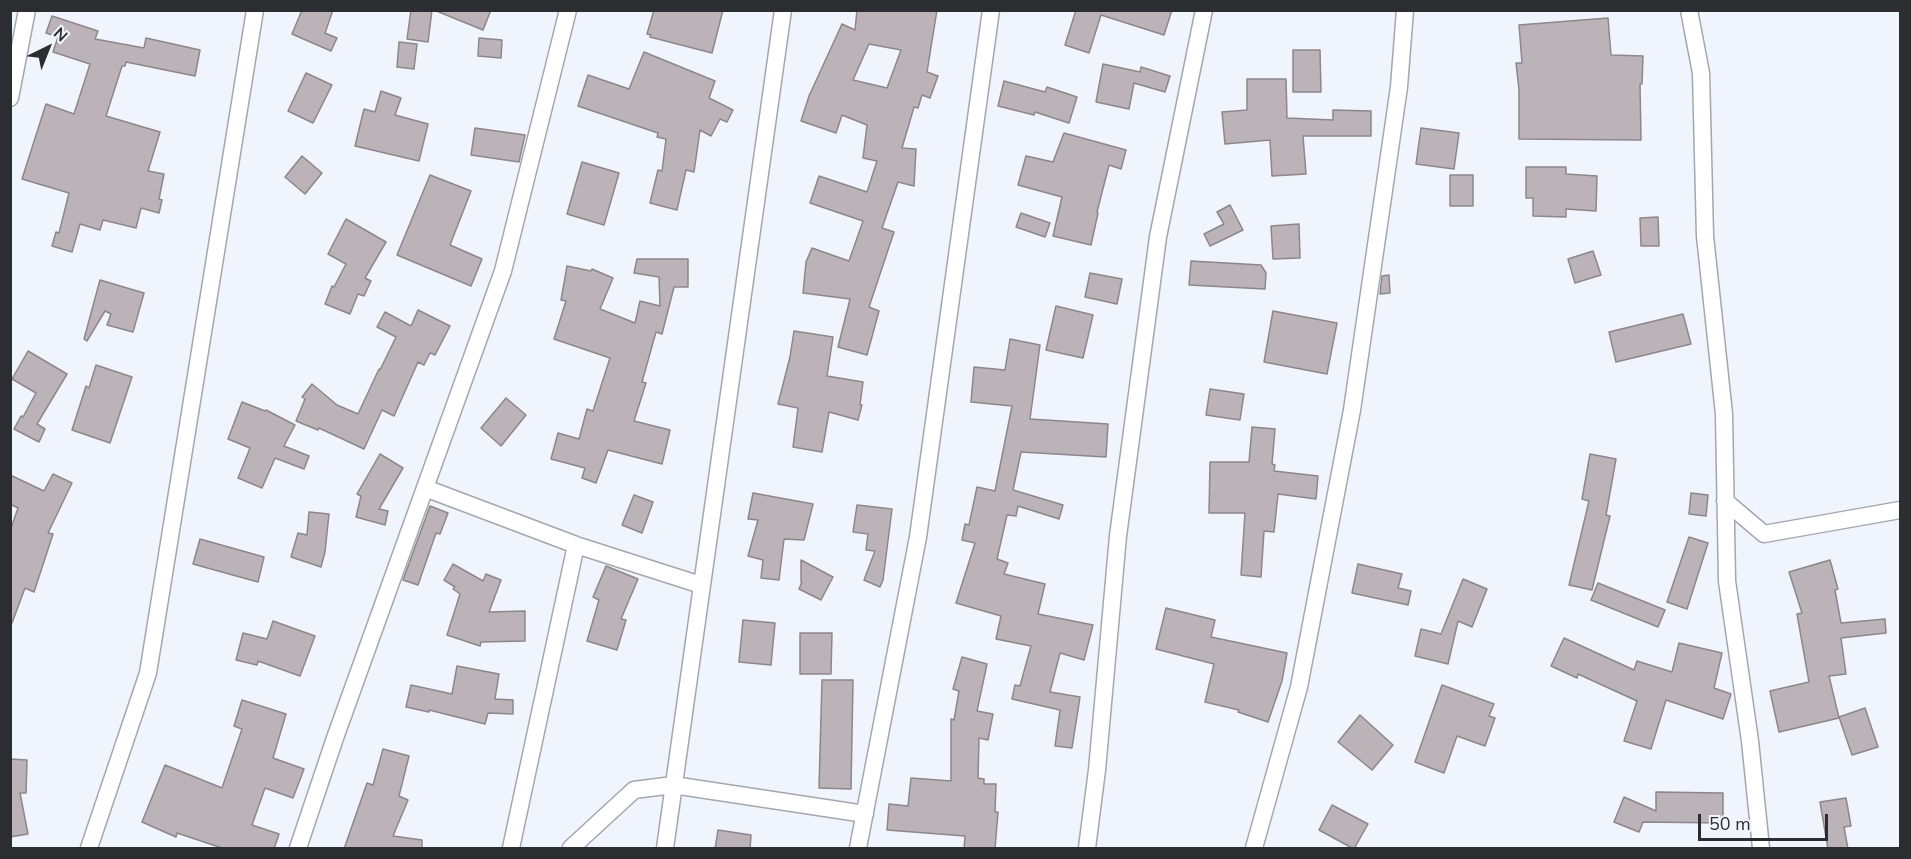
<!DOCTYPE html>
<html>
<head>
<meta charset="utf-8">
<style>
	body { margin:0 }
	#map { position:relative; width:1911px; height:859px; overflow:hidden; background:#f0f4fc; font-family:"Nunito Sans",sans-serif }
	canvas { display:block }
	.frame { position:absolute; inset:0; border:12px solid #2b2d30; pointer-events:none }
	.north { position:absolute; left:18px; top:18px; width:60px; height:60px; -webkit-text-stroke:4px #f0f4fc; paint-order:stroke; rotate:43deg; font-size:16px; font-weight:700; line-height:24px; text-align:center; color:#2b2d30 }
	.north::after { content:''; display:block; margin:auto; width:21px; height:27px; background:#2b2d30; clip-path:polygon(50% 0,100% 100%,50% 72%,0 100%) }
	.scale { position:absolute; left:1698px; top:814px; width:130px; height:27px; box-sizing:border-box; border:3px solid #2b2d30; border-top:0; padding-left:8px; font-size:18px; line-height:21px; white-space:nowrap; color:#2b2d30; -webkit-text-stroke:4px #f0f4fc; paint-order:stroke }
</style>
</head>
<body>
<div id="map">
<canvas width="1911" height="859"></canvas>
<div class="frame"></div>
<div class="north">N</div>
<div class="scale">50 m</div>
</div>
<script>
const ctx = document.querySelector('canvas').getContext('2d');
ctx.lineJoin = 'round';
function fillPath(path, color) { ctx.fillStyle = color; ctx.fill(path, 'evenodd'); }
function strokePath(path, color, width, dash) { ctx.strokeStyle = color; ctx.lineWidth = width; ctx.lineCap = dash ? 'butt' : 'round'; ctx.setLineDash(dash || []); ctx.stroke(path); }
const building = new Path2D(`
	M302,10H333L325,33L337,38L331,51L292,34Z
	M411,10H432L428,42L407,39Z
	M434,10H491L483,30Z
	M654,10H723L712,53L650,37L651,35L647,34Z
	M857,10H937L927,72L938,76L930,98L922,95L918,108L914,107L902,148L916,149L914,186L898,182L882,228L894,232L869,307L879,311L867,355L838,347L850,299L803,293L806,262L812,248L849,261L863,221L810,203L819,176L867,192L877,161L863,158L867,125L842,115L836,133L801,121L809,96L842,24L855,30ZM869,44L901,50L887,88L853,80Z
	M1076,10H1172L1164,35L1101,15L1089,53L1065,45Z
	M52,16L98,31L95,39L144,48L146,38L200,50L195,76L126,62L125,66H122L106,116L160,132L148,171L164,174L159,199L162,200L159,213L141,208L136,228L103,220L100,230L80,224L72,252L52,246L56,232L59,233L69,193L22,179L46,104L74,114L90,64L53,52L58,37L46,33Z
	M1608,18L1611,55L1643,56L1642,84H1640L1641,140L1519,139V90L1516,63H1522L1519,25Z
	M479,38L502,40L501,58L478,56Z
	M399,42L417,44L414,69L397,67Z
	M1293,50H1320L1321,92H1293Z
	M644,52L715,81L709,98L733,110L727,122L720,119L711,136L700,130L694,172L686,170L677,210L650,203L658,170L662,171L666,139L657,137L658,133L578,106L588,75L629,89Z
	M1103,64L1140,72L1141,67L1170,76L1165,92L1134,83L1129,109L1096,102Z
	M306,73L332,85L313,123L288,111Z
	M1247,79H1286L1287,118L1333,120V110L1371,111V136H1303L1306,174L1272,176L1270,140L1225,144L1222,112L1247,110Z
	M1004,81L1045,92L1047,87L1077,97L1069,123L1035,112L1034,115L998,106Z
	M381,91L401,98L395,115L428,124L419,161L355,146L364,109L375,112Z
	M475,128L525,135L519,162L471,155Z
	M1421,128L1459,133L1454,169L1416,164Z
	M1064,133L1126,150L1121,169L1109,165L1097,212L1098,213L1091,245L1053,236L1062,197L1018,185L1026,156L1053,162Z
	M302,156L322,173L305,194L285,177Z
	M582,162L619,173L604,225L567,214Z
	M1526,167H1566V174L1597,176L1596,211L1566,209V217L1533,216V198H1526Z
	M430,175L471,191L450,245L482,259L471,286L397,255Z
	M1450,175H1473V206H1450Z
	M1230,205L1243,230L1210,246L1204,234L1224,224L1217,212Z
	M1021,213L1050,223L1045,237L1016,227Z
	M1658,217L1659,246H1641L1640,218Z
	M346,219L386,242L365,278L371,281L364,296L358,294L350,314L325,304L332,286L334,287L346,264L328,254Z
	M1299,224L1300,258L1273,259L1271,226Z
	M1593,251L1601,275L1575,283L1568,259Z
	M637,259H688V287H674L662,334L656,332L642,382L646,383L634,421L670,430L662,464L608,450L596,483L582,478L585,468L551,459L558,433L579,439L587,409L593,411L610,358L554,339L566,301L561,300L567,266L591,271L592,269L613,278L600,309L635,323L640,301L660,306L659,277L634,273Z
	M1191,261L1261,265L1266,273L1265,289L1189,285Z
	M1090,273L1122,279L1117,304L1085,297Z
	M1389,275L1390,293L1380,294L1382,276Z
	M100,280L144,293L133,332L107,325L111,314L105,311L87,341L84,339Z
	M1056,306L1093,315L1083,358L1046,350Z
	M418,310L450,326L435,355L430,353L424,365L418,362L394,416L382,410L364,449L319,428L318,430L296,421L305,399L302,397L312,384L337,405L358,414L379,369L380,370L396,337L377,327L385,312L411,326Z
	M1273,311L1337,323L1327,374L1264,362Z
	M1683,314L1691,344L1616,362L1609,332Z
	M794,331L833,337L827,376L863,382L860,405H862L858,420L829,412L822,452L793,447L798,408L778,404L790,357Z
	M1010,339L1040,345L1030,419L1108,424L1106,457L1021,452L1013,490L1063,505L1059,519L1018,506L1016,516L1007,515L997,559L1008,563L1004,574L1045,584L1038,614L1093,625L1084,660L1060,653L1050,692L1080,697L1072,748L1055,746L1060,710L1012,699L1015,685L1020,686L1031,646L996,639L1001,616L956,603L975,543L962,540L965,524L969,525L977,487L995,491L1012,406L971,402L974,367L1005,370Z
	M28,351L67,374L37,424L45,429L39,442L14,429L21,416L23,417L36,393L12,379Z
	M96,365L132,377L110,443L72,430L86,386L89,388Z
	M1210,389L1244,394L1240,420L1206,415Z
	M506,398L526,415L501,446L481,428Z
	M242,402L265,411L266,410L295,425L284,446L309,456L304,469L275,458L262,488L238,478L250,448L228,439Z
	M1252,427L1275,429L1272,464L1275,465L1274,471L1318,476L1316,499L1278,494L1274,532L1264,531L1261,577L1241,575L1245,513H1209L1210,462H1249Z
	M380,454L403,468L379,509L388,511L385,525L356,517L361,496L357,494Z
	M1590,454L1616,459L1606,515L1610,516L1592,590L1569,585L1589,501L1582,499Z
	M53,474L72,483L48,533L53,534L34,592L25,588L12,623H10V531L18,508L10,504V475L44,491Z
	M753,493L813,504L804,540L784,539L779,580L761,578L763,560L748,556L758,520L748,519Z
	M1691,493L1708,495L1706,516L1689,514Z
	M634,495L653,502L642,533L622,525Z
	M857,505L892,509L883,580L880,587L864,580L875,551L866,550L868,534L853,532Z
	M430,506L448,513L440,534L436,533L418,585L403,580Z
	M309,512L329,514L325,552L321,567L291,557L298,533L307,535Z
	M1689,537L1708,543L1687,609L1667,602Z
	M200,539L264,557L258,582L193,564Z
	M801,560L833,577L821,600L799,589L802,582H801Z
	M1830,560L1838,589L1835,590L1841,623L1885,619L1886,633L1841,638L1846,674L1829,676L1839,718L1779,732L1770,691L1809,682L1797,614L1802,613L1789,572Z
	M453,564L483,581L486,574L501,580L489,612L525,611V641L481,642L480,646L447,635L460,594L453,589L455,587L444,580Z
	M1358,564L1402,574L1398,588L1411,591L1408,605L1352,593Z
	M606,566L638,579L621,619L626,620L617,650L587,641L599,600L593,597Z
	M1463,579L1487,589L1472,627L1458,621L1448,664L1415,656L1421,629L1441,634Z
	M1598,583L1665,610L1658,627L1591,600Z
	M1166,608L1215,620L1211,637L1287,653L1282,681L1268,722L1238,712L1239,710L1205,702L1214,664L1156,649Z
	M743,620L775,623L771,665L739,662Z
	M273,621L315,636L300,676L258,661L257,665L236,660L243,633L267,639Z
	M800,633H832L831,674H800Z
	M1564,638L1634,670L1637,661L1672,672L1679,643L1722,653L1714,688L1731,694L1723,719L1666,700L1651,749L1624,741L1637,701L1578,674L1577,678L1551,666Z
	M962,657L987,664L977,711L993,714L988,740L979,738L978,778L984,779V784H996L995,812H998L995,849H964L965,836L887,830L889,804L908,806L911,778L951,781V719L954,720L959,691L953,689Z
	M457,666L499,674L495,699L513,700V714L488,713L485,724L429,710V712L406,707L411,685L452,694Z
	M822,680H853L851,789L819,788Z
	M1442,685L1494,704L1489,716L1495,718L1485,746L1457,736L1444,773L1415,762Z
	M242,700L286,714L273,758L304,769L293,798L265,788L252,825L279,834L274,849H225L177,833L176,837L142,822L165,765L222,788L242,729L234,726Z
	M1865,708L1878,747L1852,755L1839,717Z
	M1360,715L1393,745L1372,770L1338,742Z
	M383,749L409,756L399,796L408,800L393,836L422,840V849H344L367,783L373,785Z
	M10,759L27,760L26,793H20L28,834L10,837Z
	M1656,792L1723,793V823L1643,822L1639,832L1614,822L1624,797L1656,811Z
	M1846,798L1851,826L1844,827L1848,849H1828L1820,802Z
	M1332,805L1368,824L1354,849L1319,830Z
	M718,830L751,835L750,849H715Z`);
fillPath(building, '#bbb3b8');
strokePath(building, '#8d868b', 1.5);
const minor = new Path2D(`
	M1689,10L1701,73L1705,236L1724,414L1727,581L1750,741L1761,848
	M10,98L27,10
	M425,488L576,545L701,585
	M1725,501L1764,534L1900,510
	M89,848L148,673L255,10
	M298,848L335,738L503,271L568,10
	M511,848L576,545
	M571,848L634,790L673,785L865,814
	M665,848L783,10
	M858,848L918,537L991,10
	M1087,848L1097,770L1118,536L1158,237L1204,10
	M1254,848L1299,687L1352,410L1399,87L1405,10`);
strokePath(minor, '#a3a7ae', 19);
strokePath(minor, '#fff', 16);
</script>
</body>
</html>
